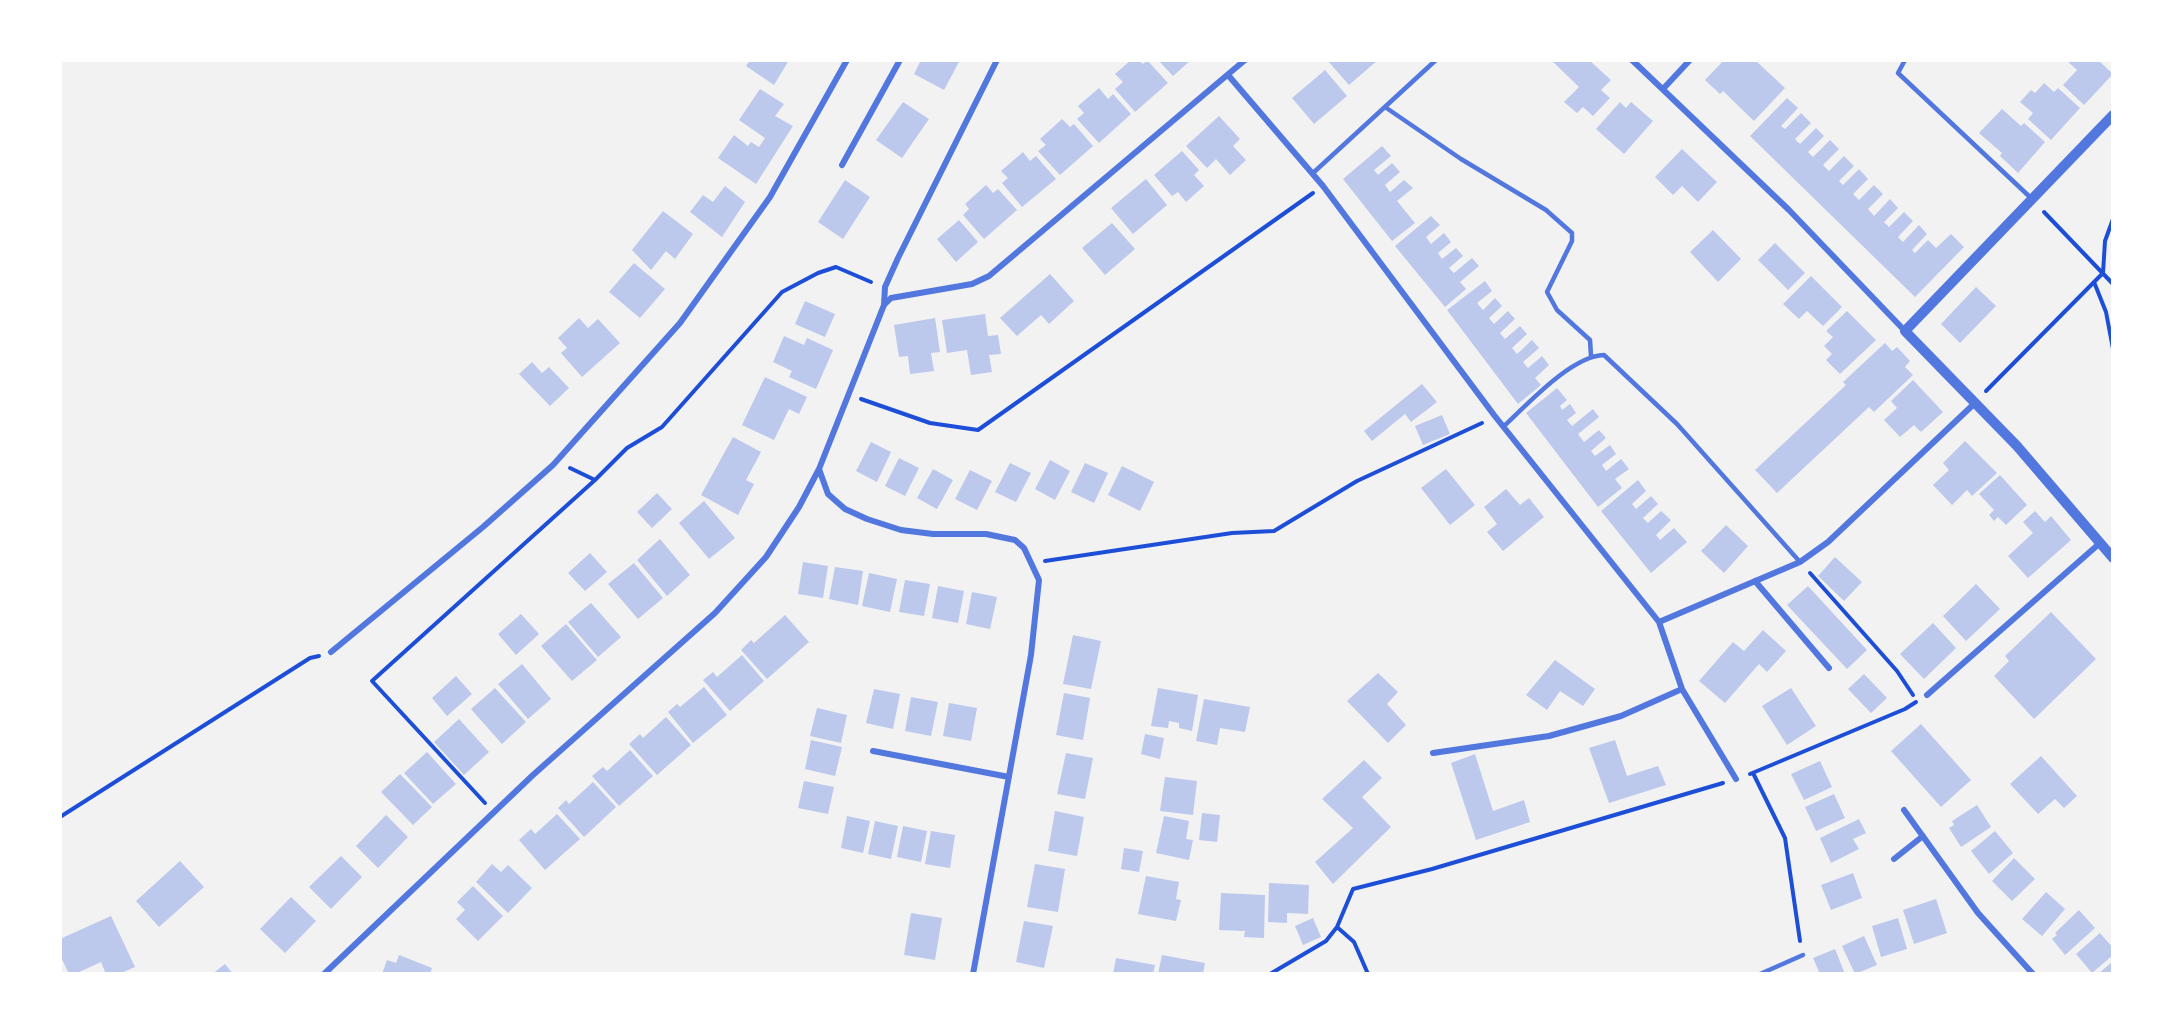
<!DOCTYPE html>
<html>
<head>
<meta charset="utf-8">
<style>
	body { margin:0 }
	#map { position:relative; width:2173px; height:1034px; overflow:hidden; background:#f2f2f2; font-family:Inter,sans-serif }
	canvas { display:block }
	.frame { position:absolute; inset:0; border:62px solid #fff; pointer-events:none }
</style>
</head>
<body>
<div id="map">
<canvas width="2173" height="1034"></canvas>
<div class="frame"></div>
</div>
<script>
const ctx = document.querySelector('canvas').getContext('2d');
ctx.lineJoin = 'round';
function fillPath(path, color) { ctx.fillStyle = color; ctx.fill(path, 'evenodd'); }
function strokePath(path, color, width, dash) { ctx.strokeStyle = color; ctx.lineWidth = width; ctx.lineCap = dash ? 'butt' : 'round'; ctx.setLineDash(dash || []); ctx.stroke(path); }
fillPath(new Path2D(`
	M750,60H789L774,85L746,66Z
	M921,60H960L944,90L914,74Z
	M1131,60H1139L1143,64L1147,60L1168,83L1135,112L1115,89L1123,82L1115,74Z
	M1158,60H1191L1173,76Z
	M1327,60H1378L1349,85Z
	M1551,60H1589L1611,80L1601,90L1610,98L1593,116L1583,107L1577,113L1564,102L1579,87Z
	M1724,60H1755L1785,88L1754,121L1723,91L1720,94L1705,80Z
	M2066,60H2098L2113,74L2084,105L2063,85L2077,70Z
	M1325,70L1347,96L1314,124L1292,98Z
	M2044,83L2054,92L2058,88L2080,108L2051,140L2028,119L2033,113L2020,102L2031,90L2035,93Z
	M1099,88L1108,99L1113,94L1131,114L1099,143L1077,119L1084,113L1078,106Z
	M760,89L784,104L775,116L793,126L756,184L718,158L734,135L748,146L751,142L759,147L765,138L739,120Z
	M1787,98L1798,108L1781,126L1785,129L1801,113L1811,123L1795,139L1800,144L1816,128L1824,136L1808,152L1813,157L1830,140L1839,149L1823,165L1829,171L1844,156L1854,166L1839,181L1843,185L1859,169L1868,179L1853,194L1859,200L1874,185L1883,194L1868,209L1874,216L1890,199L1898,208L1884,222L1889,227L1904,212L1913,221L1898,237L1903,242L1919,225L1927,234L1912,250L1915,253L1928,240L1936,248L1951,234L1964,247L1915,297L1750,136Z
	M903,102L929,119L902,158L876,140Z
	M1620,102L1626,108L1631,102L1653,121L1624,154L1596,129Z
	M2002,109L2021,126L2024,123L2045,142L2018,173L2000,156L2002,153L1979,133Z
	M1219,116L1240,139L1233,146L1246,160L1230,175L1216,159L1207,168L1186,146Z
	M1062,119L1070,127L1074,124L1093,146L1060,175L1038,151L1046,145L1040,139Z
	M1382,146L1391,156L1374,170L1378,175L1392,163L1400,172L1385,185L1390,192L1404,180L1413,188L1397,201L1415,223L1392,241L1343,179Z
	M1682,149L1717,182L1698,202L1682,186L1673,195L1655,177Z
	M1182,151L1199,170L1194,175L1204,186L1186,202L1178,192L1172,196L1154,175Z
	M1023,152L1030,161L1036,156L1056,179L1022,207L1002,183L1008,178L1001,171Z
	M1146,179L1167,205L1133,234L1111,208Z
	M845,180L870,197L843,239L818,222Z
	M986,185L993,193L998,189L1017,210L984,239L963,215L969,209L965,204Z
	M725,186L745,202L722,237L690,212L703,195L713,202Z
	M663,211L693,234L675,259L666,251L651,270L632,250Z
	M1431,216L1440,225L1426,237L1431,244L1444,233L1451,242L1438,253L1442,259L1456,248L1463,256L1449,268L1454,273L1472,258L1479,266L1460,282L1466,289L1445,307L1395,246Z
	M959,220L978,242L956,262L937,239Z
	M1112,223L1135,249L1105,275L1082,248Z
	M1713,230L1741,259L1718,282L1690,252Z
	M1775,243L1805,273L1788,290L1758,260Z
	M634,263L665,289L640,318L609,292Z
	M1050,274L1074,301L1049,324L1041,315L1017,336L1000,318Z
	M1811,276L1842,307L1823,326L1807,311L1799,319L1783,304Z
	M1485,281L1492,291L1477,303L1483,310L1495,298L1502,306L1489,318L1494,324L1508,311L1515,319L1500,333L1505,339L1520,326L1527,334L1512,348L1517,354L1532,340L1539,348L1523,362L1528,368L1542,356L1549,365L1535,378L1541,385L1518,404L1447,310Z
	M1976,287L1996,306L1960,343L1941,324Z
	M805,301L835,314L825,337L795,324Z
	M1847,311L1876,340L1840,374L1826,360L1832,354L1824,346L1833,337L1826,331Z
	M985,314L988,336L998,335L1001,354L989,355L992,372L971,375L967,350L947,353L942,320Z
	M579,318L588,328L598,319L620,343L582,377L561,353L567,348L558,338Z
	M935,318L940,352L931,353L934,371L910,374L908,356L899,357L894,325Z
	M784,336L804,345L807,338L833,350L816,389L789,377L792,371L773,362Z
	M1885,343L1892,351L1897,347L1910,361L1905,367L1913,375L1874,412L1869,407L1777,493L1755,470L1846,385L1843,382Z
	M532,362L542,373L549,367L569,388L550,406L519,374Z
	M765,377L807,397L799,414L789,409L774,440L742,425Z
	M1913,380L1943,412L1921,432L1914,425L1900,437L1884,420L1897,408L1891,401Z
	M1422,384L1437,402L1411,422L1405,414L1372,441L1364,431Z
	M1557,388L1567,400L1560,406L1562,410L1570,404L1576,413L1567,420L1572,426L1593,409L1599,417L1578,434L1584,442L1599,430L1606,438L1591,451L1595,456L1610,445L1616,454L1602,465L1606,471L1621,459L1629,469L1615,479L1622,488L1598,507L1526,413Z
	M1442,415L1450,434L1423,445L1415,426Z
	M733,437L761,452L746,480L754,484L738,515L701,495Z
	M1965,441L1997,473L1972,496L1967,490L1952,505L1933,485L1949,470L1943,463Z
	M871,442L891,452L877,482L856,471Z
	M899,458L919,468L905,496L885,486Z
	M1050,460L1070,471L1055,500L1035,489Z
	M1010,463L1031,473L1016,502L995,492Z
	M1085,463L1108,473L1094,503L1071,492Z
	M1122,466L1154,482L1140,511L1108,495Z
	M933,469L953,480L937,509L917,498Z
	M1446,469L1475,505L1450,525L1421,488Z
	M970,470L992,481L977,510L955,499Z
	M2000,475L2027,505L2006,525L1998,517L1994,521L1989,515L1994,510L1979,494Z
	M1638,480L1646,491L1632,504L1636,509L1651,496L1658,504L1643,518L1648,523L1661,511L1671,520L1656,535L1660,540L1674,528L1687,542L1651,573L1601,511Z
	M1506,489L1520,505L1529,498L1544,517L1503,551L1487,532L1497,524L1484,507Z
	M657,493L672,509L652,528L637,512Z
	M704,501L735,538L709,559L679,523Z
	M2035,511L2045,522L2051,516L2071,540L2028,578L2008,556L2033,533L2023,522Z
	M1726,525L1748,546L1724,573L1701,551Z
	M660,539L690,575L667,596L637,560Z
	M590,553L607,572L585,591L568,573Z
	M1835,557L1862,582L1844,601L1818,576Z
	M803,562L828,566L823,598L798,594Z
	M634,563L663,598L638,619L608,584Z
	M835,567L863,571L858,605L829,599Z
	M869,573L897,579L890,612L862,606Z
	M905,580L930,584L924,616L899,612Z
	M1976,584L2000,609L1966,641L1943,616Z
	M938,586L964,591L958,623L932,618Z
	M1808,586L1867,650L1847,669L1787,605Z
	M972,592L997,597L990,629L966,624Z
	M591,603L621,637L598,657L568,622Z
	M2051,612L2096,659L2034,719L1994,676L2009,661L2005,656Z
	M521,614L539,634L516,655L498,634Z
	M785,615L809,642L767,679L741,650L751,640L754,643Z
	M1933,623L1956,648L1924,679L1900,654Z
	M566,624L597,660L572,681L541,646Z
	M1763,630L1786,651L1767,672L1759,664L1725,703L1699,681L1733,642L1744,651Z
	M1073,635L1101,641L1091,689L1063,684Z
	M742,655L764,681L730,711L703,680L713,672L717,677Z
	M1555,660L1595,689L1583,706L1560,691L1547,710L1526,695Z
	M522,664L551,699L528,719L498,684Z
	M1378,673L1398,692L1387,704L1406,725L1388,743L1347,701Z
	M1864,674L1887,698L1871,713L1848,689Z
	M456,676L472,694L447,716L432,698Z
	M704,687L727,715L693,743L668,712L677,704L680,707Z
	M495,688L526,722L502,744L471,709Z
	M1158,688L1198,695L1192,731L1179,728V723L1169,721L1168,728L1151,726Z
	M1791,688L1816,726L1787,745L1762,706Z
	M874,689L900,694L893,729L866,723Z
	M1064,693L1090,698L1083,740L1056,735Z
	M911,697L938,702L931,736L905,731Z
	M1204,699L1250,707L1245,732L1220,728L1217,745L1196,741Z
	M949,703L977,708L971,741L943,736Z
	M817,708L847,715L841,743L810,736Z
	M666,717L691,745L657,775L629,744L640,734L643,738Z
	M459,719L489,752L464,775L434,742Z
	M1921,724L1971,780L1941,807L1891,751Z
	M1145,734L1164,738L1160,759L1141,754Z
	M811,740L842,747L835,776L805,769Z
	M1615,740L1627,776L1658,766L1666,785L1609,803L1589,748Z
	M630,750L653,776L619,806L592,776L603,767L607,771Z
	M427,752L456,784L433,804L404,773Z
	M1066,753L1093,758L1085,799L1057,794Z
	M1475,754L1493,811L1524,800L1530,822L1476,840L1451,763Z
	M2041,756L2077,796L2064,808L2055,799L2038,814L2010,784Z
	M1364,760L1382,778L1362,797L1391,827L1333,884L1315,862L1353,828L1322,799Z
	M1820,761L1832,787L1804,800L1791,774Z
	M400,774L432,807L413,825L381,792Z
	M1165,777L1197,781L1193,815L1160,811Z
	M804,781L834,787L828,814L798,808Z
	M593,782L616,807L584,837L558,808L566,800L569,804Z
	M1834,794L1845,818L1816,831L1805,807Z
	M1977,805L1991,827L1961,847L1949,828L1954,825L1952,821Z
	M1055,811L1084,817L1077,856L1048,851Z
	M1202,813L1220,815L1217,842L1199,840Z
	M557,814L580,839L545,870L519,840L531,829L535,834Z
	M386,815L408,837L378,868L356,846Z
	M847,816L870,821L863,853L841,848Z
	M1164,816L1189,821L1186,839L1193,840L1189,860L1156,853Z
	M1859,819L1866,833L1853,839L1859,849L1831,863L1820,838Z
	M875,821L898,826L891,859L868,854Z
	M903,826L927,831L921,862L897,857Z
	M931,831L955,835L950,868L925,864Z
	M1995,831L2013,853L1989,874L1971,851Z
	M1124,848L1143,851L1139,872L1121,869Z
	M341,856L362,877L331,909L309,887Z
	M2014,858L2035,879L2012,901L1992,881Z
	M180,861L204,887L159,927L136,901Z
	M492,864L501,872L508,865L532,888L508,913L476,882Z
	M1035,864L1065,869L1058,912L1027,907Z
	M1853,873L1862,898L1831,910L1821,885Z
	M1146,876L1179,882L1176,899L1181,900L1176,921L1138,914Z
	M1269,883L1309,885L1308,914L1287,913V923L1268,922Z
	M473,886L503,916L478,941L456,919L465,910L457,902Z
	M2046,892L2065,909L2042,936L2022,919Z
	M1221,893L1265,895L1264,938L1244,937L1245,931L1219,930Z
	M291,897L316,921L285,953L260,929Z
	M1936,899L1947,933L1914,944L1903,910Z
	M2079,910L2095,928L2065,955L2052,939L2057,935L2055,933Z
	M911,913L942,918L935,960L904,955Z
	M111,916L135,967L119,974H106L101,962L75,974H69L60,955V939Z
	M1313,918L1321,937L1303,945L1295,926Z
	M1898,918L1907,949L1881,957L1872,926Z
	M1024,921L1053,926L1044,968L1016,962Z
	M2100,933L2113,948V955L2092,973L2076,954Z
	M1864,936L1877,965L1855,974L1842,946Z
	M1835,949L1845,974H1820L1813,958Z
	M399,955L432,968L430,974H382L387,960L396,963Z
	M1162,955L1205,963L1203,974H1158Z
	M1116,958L1155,965L1153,974H1113Z
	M2112,962L2113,974H2098Z
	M225,964L233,974H212Z`), '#bdc9ec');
strokePath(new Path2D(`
	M2044,212L2113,284
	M2094,282L2106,312L2113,349
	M1986,391L2103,273L2105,241L2113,219
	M861,399L930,423L978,430L1313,193
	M570,468L595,480L627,448L662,427L782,292L818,273L836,267L871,282
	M1045,561L1232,533L1274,531L1357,481L1482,423
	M1810,573L1897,671L1913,695
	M1753,773L1785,838L1800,941
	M1750,774L1905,709L1916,702
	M485,803L372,681L595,480
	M60,817L310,658L319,656
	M1337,927L1354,942L1368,974
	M1270,974L1326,941L1337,927L1353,889L1432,869L1723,783`), '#1d4ed8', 4);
strokePath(new Path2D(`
	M1905,60L1898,73L2031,198
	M1385,107L1461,159L1546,210L1572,233V241L1547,292L1557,310L1590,340L1591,356
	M1313,173L1436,60
	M1503,427C1527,405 1571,356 1604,355L1677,424L1800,562
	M1760,974L1803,955`), '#5277de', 4.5);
strokePath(new Path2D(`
	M1632,60L1789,210L1905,331
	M1228,75L1323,186L1494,415L1659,622L1800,562L1828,542L1975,403
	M1663,89L1690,60
	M842,165L900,60
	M884,305L885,287L898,258L997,60
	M819,469L828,494L845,509L867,519L901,530L933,534H986L1015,540L1024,548L1039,580L1031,655L973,974
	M1755,581L1829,668
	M1659,622L1682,689L1736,779
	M331,652L483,527L553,465L680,323L770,197L847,60
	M1927,695L2100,543
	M873,751L1009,777
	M1433,753L1549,736L1621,716L1682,689
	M1904,810L1978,913L2033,974
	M1894,859L1923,836
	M324,974L533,775L715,613L766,557L799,507L819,469L884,305L891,298L972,284L989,276L1245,60`), '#5277de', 6);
strokePath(new Path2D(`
	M2113,115L1905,331L2017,446L2113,558`), '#5277de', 10);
</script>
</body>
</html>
